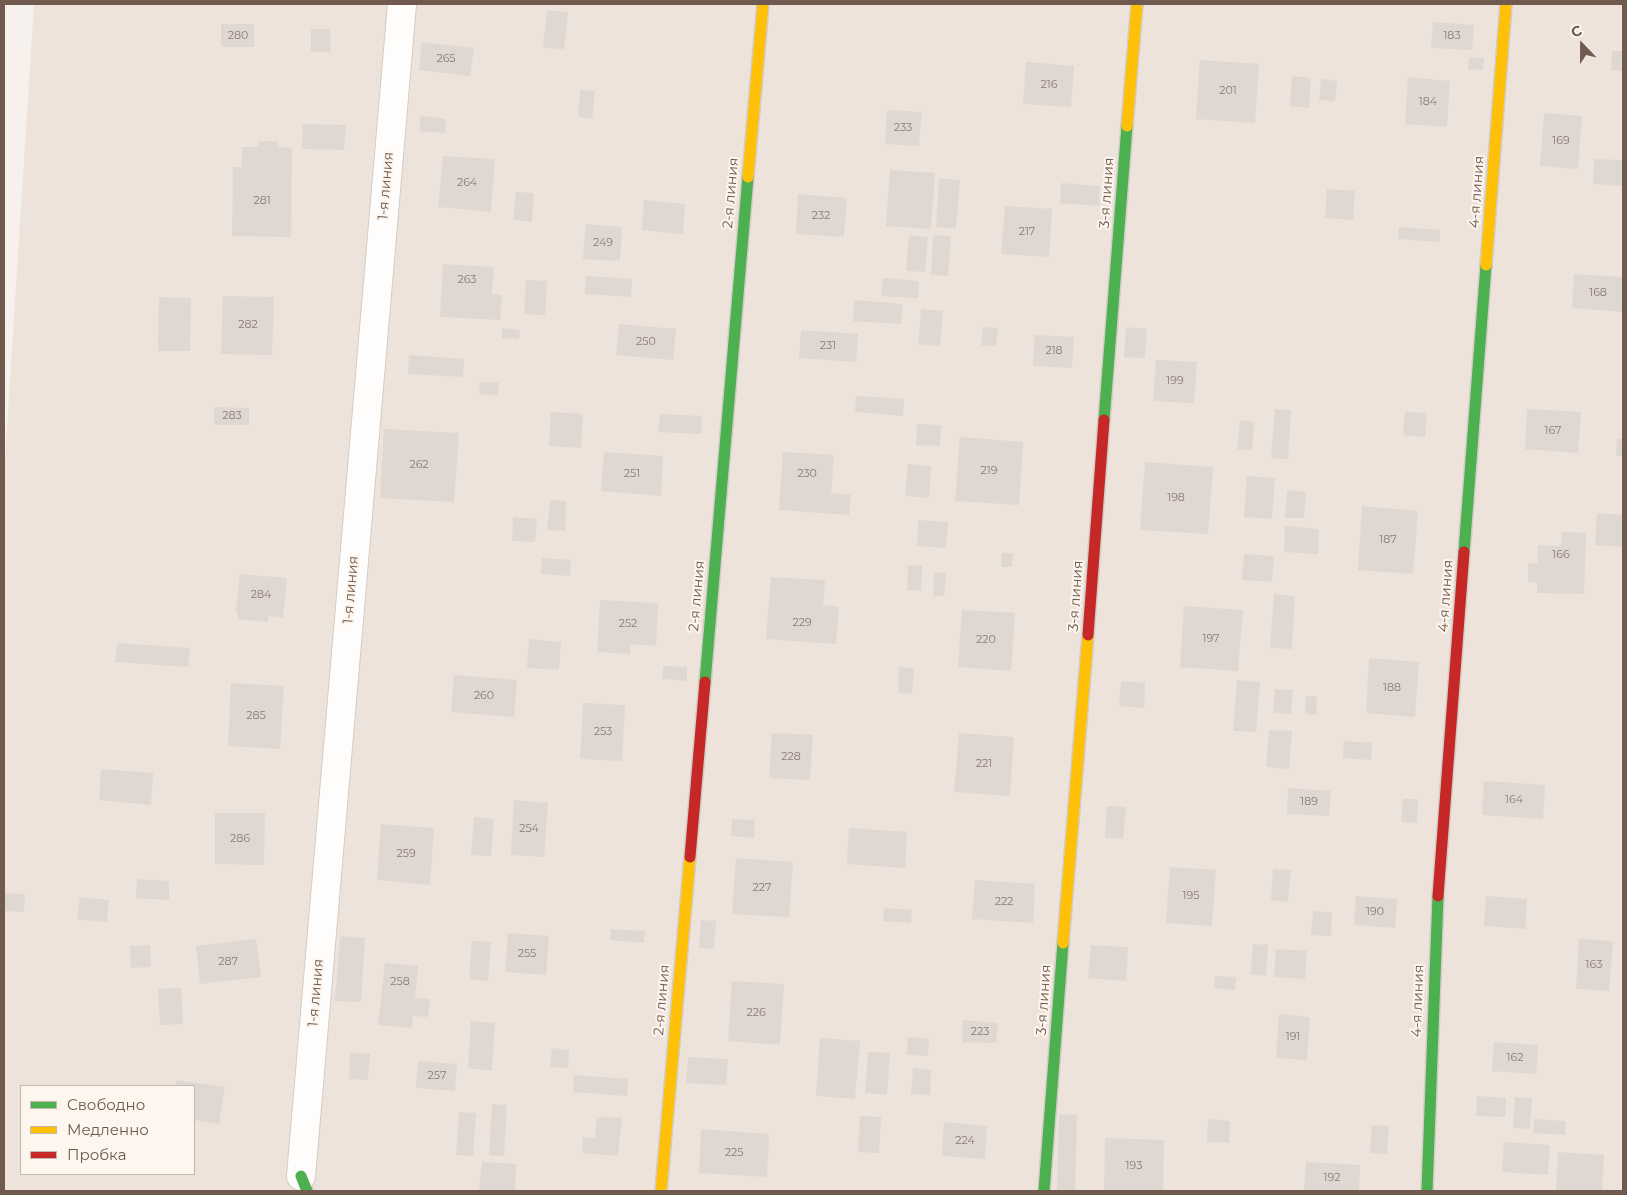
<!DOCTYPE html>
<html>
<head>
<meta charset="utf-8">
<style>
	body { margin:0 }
	#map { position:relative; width:1627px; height:1195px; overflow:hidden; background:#f6f1ec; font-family:Montserrat,sans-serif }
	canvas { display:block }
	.frame { position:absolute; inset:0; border:5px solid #70594f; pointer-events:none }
	.legend { position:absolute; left:20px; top:1085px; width:175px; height:90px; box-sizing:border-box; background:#fdf6ee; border:1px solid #c5b7ae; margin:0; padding:6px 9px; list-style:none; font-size:15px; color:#70594f }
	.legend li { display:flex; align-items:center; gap:10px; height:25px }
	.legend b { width:25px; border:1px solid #c5b7ae }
	.north { position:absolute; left:1557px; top:20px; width:50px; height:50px; -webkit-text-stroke:4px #fdf6ee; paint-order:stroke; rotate:338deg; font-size:14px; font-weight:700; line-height:20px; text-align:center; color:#70594f }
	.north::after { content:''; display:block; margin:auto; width:18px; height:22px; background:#70594f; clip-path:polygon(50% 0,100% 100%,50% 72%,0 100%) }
</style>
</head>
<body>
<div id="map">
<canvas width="1627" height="1195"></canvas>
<div class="frame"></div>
<ul class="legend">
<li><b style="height:6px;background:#4caf50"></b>Свободно</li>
<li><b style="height:6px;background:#ffc107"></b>Медленно</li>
<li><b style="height:6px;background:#c62828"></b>Пробка</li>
</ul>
<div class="north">С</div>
</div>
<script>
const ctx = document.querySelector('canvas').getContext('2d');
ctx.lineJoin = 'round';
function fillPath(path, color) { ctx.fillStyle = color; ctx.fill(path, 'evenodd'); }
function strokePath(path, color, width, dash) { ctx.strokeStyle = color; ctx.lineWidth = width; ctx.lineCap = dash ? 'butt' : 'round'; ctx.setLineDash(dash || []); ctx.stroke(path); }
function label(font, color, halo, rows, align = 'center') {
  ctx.font = font + ' Montserrat,sans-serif'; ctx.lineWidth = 4; ctx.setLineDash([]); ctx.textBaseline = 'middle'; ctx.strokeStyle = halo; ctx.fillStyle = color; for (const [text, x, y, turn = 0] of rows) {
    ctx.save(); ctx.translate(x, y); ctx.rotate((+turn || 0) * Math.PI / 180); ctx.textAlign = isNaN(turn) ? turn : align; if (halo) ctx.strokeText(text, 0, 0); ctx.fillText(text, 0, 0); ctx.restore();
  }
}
fillPath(new Path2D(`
	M34,4H1623V1191H4V474ZM21,1086H194V1174H21Z`), '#eee3da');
fillPath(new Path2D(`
	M547,10L568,12L564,49L543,48Z
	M1433,22L1474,25L1472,50L1431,48Z
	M221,24H254V47H221Z
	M311,29H330L331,52H311Z
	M422,42L474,48L470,76L419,70Z
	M1612,51H1623V71L1611,70Z
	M1469,57L1484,58L1483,70L1468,69Z
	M1200,60L1259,64L1255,123L1196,119Z
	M1026,62L1074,66L1071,107L1023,104Z
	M1292,76L1311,78L1309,108L1290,106Z
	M1408,77L1450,81L1447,127L1405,124Z
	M1321,79L1337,81L1335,101L1319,100Z
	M580,90L595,91L592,119L578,117Z
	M887,110L922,112L919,146L885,144Z
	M1544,113L1582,116L1578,169L1540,166Z
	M421,116L446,119L445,133L419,131Z
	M303,124L346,125L344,150L302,149Z
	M259,141H277V147L292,148L291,237L232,236L233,167H242V147H259Z
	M443,156L495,159L491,212L438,207Z
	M1594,159L1623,160V186L1593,184Z
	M890,170L935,173L931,229L886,226Z
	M939,178L960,180L956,229L936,227Z
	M1061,183L1100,186L1099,206L1060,203Z
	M1327,189L1355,191L1353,220L1325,218Z
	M516,192L534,193L532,222L513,220Z
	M798,194L847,198L844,237L796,234Z
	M644,200L685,204L683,234L642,230Z
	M1005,206L1052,209L1049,257L1001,254Z
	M586,224L622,227L620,261L583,259Z
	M1399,227L1440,230V242L1398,239Z
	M909,235L928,237L925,272L906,271Z
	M933,235L951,236L948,276L931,275Z
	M443,264L494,267L492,294L502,295L500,320L440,317Z
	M1574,274L1623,277V312L1572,308Z
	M586,276L632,279L631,297L585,294Z
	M883,278L919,281L918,298L881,296Z
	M526,280L547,281L545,315L524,314Z
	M223,296L274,297L272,355L221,354Z
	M159,297L191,298L190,351H158Z
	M854,300L903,304L901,324L853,321Z
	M921,309L943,311L940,346L918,344Z
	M619,324L676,329L673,360L616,355Z
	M983,327L998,328L996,346L981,345Z
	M1126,327L1147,329L1145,358L1124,357Z
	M502,328L520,330L519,339L502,338Z
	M801,330L858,334L856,362L799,358Z
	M1035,335L1074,337L1072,368L1033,366Z
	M409,355L464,359L463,377L408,374Z
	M1156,360L1197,362L1194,403L1153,401Z
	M480,382L499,383L498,395L479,394Z
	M856,396L904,399L903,416L855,412Z
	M214,407L249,408V425H214Z
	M1275,409L1291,410L1288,459L1271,458Z
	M1527,409L1581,412L1578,453L1525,449Z
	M551,412L583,414L581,448L549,446Z
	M1405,412L1427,413L1425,437L1403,435Z
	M660,414L702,416L701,434L658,432Z
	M1240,420L1254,422L1252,450L1237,449Z
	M917,424L941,425L940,446L916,445Z
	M384,429L459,433L454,502L380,498Z
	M960,437L1023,442L1019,505L955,501Z
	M1617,439H1623V456H1616Z
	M604,452L663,456L661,496L601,491Z
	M783,452L834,455L831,493L851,495L849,515L779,510Z
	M1145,462L1213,467L1208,534L1140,530Z
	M908,464L931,466L929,498L905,496Z
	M1247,476L1275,478L1272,519L1244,517Z
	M1287,490L1306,492L1304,518H1285Z
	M550,500L566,501L565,531L547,530Z
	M1362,506L1418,511L1413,574L1358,570Z
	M1597,513L1623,515V547L1595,545Z
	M513,517L537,519L535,542L512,541Z
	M918,520L948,522L946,548L917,546Z
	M1285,526L1319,529L1318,554L1284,552Z
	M1562,532L1586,533L1584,594L1537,593V583L1528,582V563L1537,564L1538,545L1561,546Z
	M1002,553H1013L1012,567H1001Z
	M1244,554L1274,556L1272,582L1242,580Z
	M542,558L571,560L570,576L541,574Z
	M908,565L922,566L921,591L907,590Z
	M934,572L946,573L944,596H933Z
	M240,574L287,578L283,618L268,616V622L237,619L238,613L236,612Z
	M771,577L825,580L823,605L839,607L836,644L766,639Z
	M1274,594L1295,596L1292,649L1270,648Z
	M600,600L658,603L656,646L630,644V654L597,652Z
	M1184,606L1243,610L1238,671L1180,667Z
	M962,610L1015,613L1011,671L958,667Z
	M529,639L561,642L559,670L527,668Z
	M117,643L190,648L188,667L115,662Z
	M1369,658L1419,662L1415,717L1366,713Z
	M663,666L687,667V681L662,679Z
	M899,667L914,668L912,694L898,693Z
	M454,675L517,680L514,717L451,712Z
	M1237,680L1260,682L1256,732L1233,731Z
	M1121,681L1145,683L1144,708L1119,706Z
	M231,683L284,686L280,749L228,746Z
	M1275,689L1293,690L1291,714L1273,713Z
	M1306,696H1317L1316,715L1305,714Z
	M583,703L625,705L622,761L580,759Z
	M1269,730L1292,731L1289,769L1266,767Z
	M772,733L813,735L810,780L769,778Z
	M959,733L1014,737L1010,796L954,792Z
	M1344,741L1372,743L1371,760L1343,758Z
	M101,769L153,773L151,805L99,800Z
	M1484,781L1545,785L1543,819L1482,815Z
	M1288,788L1331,791L1329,816L1287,814Z
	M1403,799H1418L1417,823L1401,822Z
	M514,800L548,803L544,857L511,855Z
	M1107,806L1126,807L1123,839L1105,838Z
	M215,813H265L264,865L215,864Z
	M474,817L494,819L491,856L471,855Z
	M732,819L755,820L754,838L731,836Z
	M381,824L434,828L430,885L377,880Z
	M849,828L907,832L905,868L847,864Z
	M736,858L793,862L789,917L732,914Z
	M1170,867L1216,870L1212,926L1166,923Z
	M1273,869L1291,870L1288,902L1271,900Z
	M137,879L169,881V900L136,898Z
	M975,880L1035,884L1033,923L972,919Z
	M4,893L25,894L24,912L4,911Z
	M1356,896L1397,899L1395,928L1354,925Z
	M1486,896L1527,899L1525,929L1484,926Z
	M80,897L109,900L107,922L77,919Z
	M884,908L912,910L911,923L883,921Z
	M1313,911L1332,913L1331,936L1311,935Z
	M701,920L716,921L714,949L699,948Z
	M611,929L645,931L644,943L610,940Z
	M508,933L549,936L546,975L505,972Z
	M340,936L365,938L361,1002L335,1001Z
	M256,939L261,977L200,984L196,946Z
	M1579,939L1613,941L1609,991L1576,989Z
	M472,941L491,942L488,981L469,979Z
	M1253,944L1268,945L1266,976L1250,974Z
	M150,945L151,967L131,968L130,946Z
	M1091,945L1128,947L1126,981L1088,978Z
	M1276,949L1307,951L1305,979L1274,977Z
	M385,963L418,966L415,998L430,999L428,1017L413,1016L412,1028L378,1025Z
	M1215,976L1236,977L1235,990L1214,988Z
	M732,981L784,984L780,1045L728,1041Z
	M181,988L183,1024L160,1025L158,989Z
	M1279,1014L1310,1017L1307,1060L1276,1058Z
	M963,1020L998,1023L996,1043L962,1042Z
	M471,1021L495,1023L492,1071L468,1068Z
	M908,1037L929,1039L928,1056L907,1055Z
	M820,1038L860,1041L855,1099L816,1096Z
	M1494,1042L1538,1045L1536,1074L1492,1071Z
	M552,1048L569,1050L568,1068L550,1067Z
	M868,1052L890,1053L887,1095L865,1093Z
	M350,1053L370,1054L368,1080L349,1079Z
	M688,1057L728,1059L726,1085L686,1083Z
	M418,1061L457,1064L455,1091L416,1088Z
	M913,1068L931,1070L930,1095L911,1094Z
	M574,1075L628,1079L627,1096L573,1092Z
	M176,1080L225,1087L219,1124L194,1120V1086H175Z
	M1477,1096L1506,1098L1505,1117L1476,1116Z
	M1515,1097L1532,1098L1530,1129L1513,1128Z
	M492,1104L507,1105L504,1156L489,1155Z
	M459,1112L476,1113L473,1156L456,1155Z
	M1059,1114L1077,1115L1075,1191H1057Z
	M860,1116L881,1117L879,1153L858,1152Z
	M597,1117L622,1118L618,1156L582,1153L583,1137L595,1138Z
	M1208,1119L1230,1121L1229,1143L1207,1142Z
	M1534,1119L1566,1121L1565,1135L1533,1133Z
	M944,1122L987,1126L985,1159L942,1156Z
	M1372,1125L1389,1126L1387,1154L1370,1153Z
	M701,1129L769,1134L767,1177L699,1173Z
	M1105,1138L1164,1140L1163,1191H1104Z
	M1504,1142L1550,1145L1548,1175L1502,1172Z
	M1558,1152L1604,1155L1602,1191H1556Z
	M482,1162L516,1164L515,1191H479Z
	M1306,1162L1360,1165L1359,1191H1304Z`), '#dfd7d2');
const street = new Path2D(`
	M301,1176L402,4`);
const fast = new Path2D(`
	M1104,420L1127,126
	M1464,552L1486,265
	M705,682L748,177
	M301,1176L307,1191
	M1044,1191L1063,943
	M1427,1191L1438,896`);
const slow = new Path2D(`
	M1127,126L1137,4
	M748,177L763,4
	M1486,265L1506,4
	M1063,943L1088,635
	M661,1191L690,857`);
const jam = new Path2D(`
	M1088,635L1104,420
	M690,857L705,682
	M1438,896L1464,552`);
strokePath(street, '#d3cdc7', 30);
strokePath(fast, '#d3cdc7', 14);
strokePath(slow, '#d3cdc7', 14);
strokePath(jam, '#d3cdc7', 14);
strokePath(street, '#fefdfc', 28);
strokePath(fast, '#4caf50', 11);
strokePath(slow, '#ffc107', 11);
strokePath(jam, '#c62828', 11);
label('11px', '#8e7b72', null, [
	["280",238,36],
	["183",1452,36],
	["265",446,59],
	["216",1049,85],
	["201",1228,91],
	["184",1428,102],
	["233",903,128],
	["169",1561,141],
	["264",467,183],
	["281",262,201],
	["232",821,216],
	["217",1027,232],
	["249",603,243],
	["263",467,280],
	["168",1598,293],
	["282",248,325],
	["250",646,342],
	["231",828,346],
	["218",1054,351],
	["199",1175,381],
	["283",232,416],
	["167",1553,431],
	["262",419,465],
	["219",989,471],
	["251",632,474],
	["230",807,474],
	["198",1176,498],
	["187",1388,540],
	["166",1561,555],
	["284",261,595],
	["229",802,623],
	["252",628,624],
	["197",1211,639],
	["220",986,640],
	["188",1392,688],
	["260",484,696],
	["285",256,716],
	["253",603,732],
	["228",791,757],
	["221",984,764],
	["164",1514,800],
	["189",1309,802],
	["254",529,829],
	["286",240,839],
	["259",406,854],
	["227",762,888],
	["195",1191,896],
	["222",1004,902],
	["190",1375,912],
	["255",527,954],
	["287",228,962],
	["163",1594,965],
	["258",400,982],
	["226",756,1013],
	["223",980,1032],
	["191",1293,1037],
	["162",1515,1058],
	["257",437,1076],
	["224",965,1141],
	["225",734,1153],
	["193",1134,1166],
	["192",1332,1178]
]);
label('14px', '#70594f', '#fdf6ee', [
	["1-я линия",386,186,-85],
	["4-я линия",1477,192,-86],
	["2-я линия",731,193,-85],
	["3-я линия",1107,193,-86],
	["1-я линия",351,590,-85],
	["2-я линия",697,596,-85],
	["3-я линия",1076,596,-86],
	["4-я линия",1446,596,-86],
	["1-я линия",316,993,-85],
	["2-я линия",662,1000,-85],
	["3-я линия",1044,1000,-86],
	["4-я линия",1418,1001,-88]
]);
</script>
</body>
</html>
